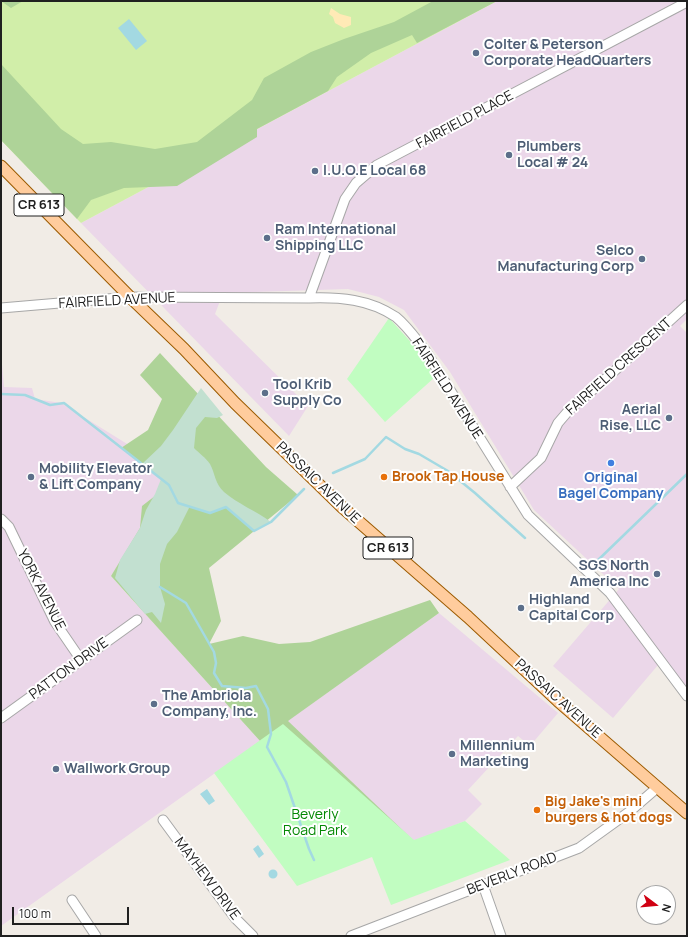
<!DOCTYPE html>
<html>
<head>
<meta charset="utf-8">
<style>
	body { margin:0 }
	#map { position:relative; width:688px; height:937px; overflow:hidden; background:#f1ece6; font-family:Manrope,sans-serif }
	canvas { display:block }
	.frame { position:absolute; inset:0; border:2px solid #202020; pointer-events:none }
	.north { position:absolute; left:636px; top:885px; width:40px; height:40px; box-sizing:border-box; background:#fff; border:1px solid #a6a6a6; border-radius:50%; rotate:106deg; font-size:11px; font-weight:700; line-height:16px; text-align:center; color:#202020 }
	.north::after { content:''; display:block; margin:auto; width:14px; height:18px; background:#d00012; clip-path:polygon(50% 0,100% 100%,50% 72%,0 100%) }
	.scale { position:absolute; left:12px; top:907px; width:117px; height:18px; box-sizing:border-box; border:2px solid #202020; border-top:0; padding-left:5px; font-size:12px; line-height:14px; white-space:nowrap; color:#202020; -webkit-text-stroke:3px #fff; paint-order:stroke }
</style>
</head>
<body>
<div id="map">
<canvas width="688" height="937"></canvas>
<div class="frame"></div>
<div class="north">N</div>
<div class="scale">100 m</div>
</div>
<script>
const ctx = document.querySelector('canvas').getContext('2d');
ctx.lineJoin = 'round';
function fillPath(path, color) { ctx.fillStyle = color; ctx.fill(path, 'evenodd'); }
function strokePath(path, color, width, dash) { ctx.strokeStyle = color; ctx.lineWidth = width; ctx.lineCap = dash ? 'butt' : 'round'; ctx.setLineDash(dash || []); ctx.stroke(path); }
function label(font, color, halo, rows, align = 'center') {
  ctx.font = font + ' Manrope,sans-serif'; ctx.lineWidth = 4; ctx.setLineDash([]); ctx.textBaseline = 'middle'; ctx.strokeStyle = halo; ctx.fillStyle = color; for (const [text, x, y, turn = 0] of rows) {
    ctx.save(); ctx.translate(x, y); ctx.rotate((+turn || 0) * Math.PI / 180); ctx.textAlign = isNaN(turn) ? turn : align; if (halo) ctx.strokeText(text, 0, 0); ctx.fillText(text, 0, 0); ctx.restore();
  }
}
fillPath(new Path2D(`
	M497,1H687V319L680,326L687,333V690L664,658L613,718L553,666L619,589L534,510L450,372L404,310L379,297L348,289L223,293L215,314L308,406L289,436L81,223Z
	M1,353L4,387L32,388L35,399L61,403L166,468L143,532L111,576L260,741L1,926Z
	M439,613L558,713L530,746L518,736L468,790L482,804L465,821L414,841L283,724Z`), '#ebd7e9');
fillPath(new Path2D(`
	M1,1H497L81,223L1,140Z`), '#d1eea9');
fillPath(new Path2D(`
	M1,1H23L11,8Z
	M433,1H497L417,43L412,35L371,53L337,77L328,91L257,129V137L177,186L124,188L91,200L77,219L1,140V64L61,129L83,144L111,142L155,149L197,142L252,100L264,78L311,52L344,39L394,22Z
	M160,353L266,467L298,495L209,568L221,621L209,644L243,636L279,644L310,642L430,600L439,613L288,721L414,841L220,770L260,741L111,576L140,528L142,506L169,485L121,448L148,430L162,399L140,375Z`), '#aed398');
fillPath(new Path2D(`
	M201,388L223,415L217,418L205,417L196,428L194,448C199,453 206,458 210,464C215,473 215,484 224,492C238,504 256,511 271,522L254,531L226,507L210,513L190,506L177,532L167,544L160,564V587L165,604L161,623L152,612L145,614L115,578L120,560L140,528L146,510L155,494L161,479L142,464L161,446L173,430Z`), '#c2e0d0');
fillPath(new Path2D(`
	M331,8L340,14L351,17V25L344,28L335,23L333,17L329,14Z`), '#ffeab6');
fillPath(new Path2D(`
	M389,318L418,350L435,377L385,422L347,379Z
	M283,724L414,840L465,821L510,860L391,905L372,857L297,886L214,773Z`), '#c1fdc1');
fillPath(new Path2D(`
	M129,19L147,41L136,50L118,28Z
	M207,789L215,801L209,805L200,794Z
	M258,845L264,854L259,858L253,849Z
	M268.5 874a4.5 4.5 0 1 1 9 0a4.5 4.5 0 1 1-9 0Z`), '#a3d9e2');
strokePath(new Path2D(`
	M1,394L25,395L50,405L64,403L169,485L178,503L210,513L226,507L254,531L271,522L304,489
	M333,473L365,459L386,437L405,449L419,454L448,471L475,493L525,538
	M596,562L687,474
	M160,587L186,603L214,652L216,663L214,673L222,686L246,688L256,686L268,709L271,734L267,747L286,782L309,849L314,860`), '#a3d9e2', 2.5);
const minor = new Path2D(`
	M309,298L345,199L356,183L377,165L687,2
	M1,308L130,297L309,298C340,297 369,299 396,317C407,326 416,339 425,350L528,515L610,593L687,696
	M510,487L541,458L558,423L570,409L610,375L687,305
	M1,519L9,527L55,622L81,660
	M1,718L137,620
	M163,820L235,918L253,936
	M483,885L501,936
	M72,900L96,936
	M351,936L579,848L629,812L658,787`);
const major = new Path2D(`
	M1,166L130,297L184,349L235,403L342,507L468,617L558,701L687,813`);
strokePath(minor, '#a7a7a7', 11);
strokePath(major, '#9c5b00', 13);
strokePath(minor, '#fff', 9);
strokePath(major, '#ffcc9d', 11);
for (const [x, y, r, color] of [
	[476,53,4,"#5c6f8a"],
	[509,155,4,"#5c6f8a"],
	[315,171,4,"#5c6f8a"],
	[267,238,4,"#5c6f8a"],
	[642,259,4,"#5c6f8a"],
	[265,393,4,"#5c6f8a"],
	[669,418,4,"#5c6f8a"],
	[611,463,4,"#3f7fe0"],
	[31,477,4,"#5c6f8a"],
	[384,477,4,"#e8710a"],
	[657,574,4,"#5c6f8a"],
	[521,608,4,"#5c6f8a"],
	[154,704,4,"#5c6f8a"],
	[452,754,4,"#5c6f8a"],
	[56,769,4,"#5c6f8a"],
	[537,810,4,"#e8710a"]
]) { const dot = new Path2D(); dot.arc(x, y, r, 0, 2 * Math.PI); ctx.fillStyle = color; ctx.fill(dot); strokePath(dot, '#fff', 1.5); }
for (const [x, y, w] of [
	[39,205,50],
	[388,548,50]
]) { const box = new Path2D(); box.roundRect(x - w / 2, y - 11, w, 22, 3); ctx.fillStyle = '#fff'; ctx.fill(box); strokePath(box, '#202020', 1); }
label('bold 13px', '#202020', null, [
	["CR 613",39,205],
	["CR 613",388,548]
]);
label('bold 14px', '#4e5e75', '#fff', [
	["Colter & Peterson",484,45],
	["Corporate HeadQuarters",484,61],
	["Plumbers",517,147],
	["Local # 24",517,163],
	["I.U.O.E Local 68",323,171],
	["Ram International",275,230],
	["Shipping LLC",275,246],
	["Selco",634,251,"right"],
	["Manufacturing Corp",634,267,"right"],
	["Tool Krib",273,385],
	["Supply Co",273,401],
	["Aerial",661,410,"right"],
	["Rise, LLC",661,426,"right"],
	["Mobility Elevator",39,469],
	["& Lift Company",39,485],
	["SGS North",649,566,"right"],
	["America Inc",649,582,"right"],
	["Highland",529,600],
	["Capital Corp",529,616],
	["The Ambriola",162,696],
	["Company, Inc.",162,712],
	["Millennium",460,746],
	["Marketing",460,762],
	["Wallwork Group",64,769]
], 'left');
label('14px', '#202020', '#fff', [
	["FAIRFIELD PLACE",465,120,-28],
	["FAIRFIELD AVENUE",117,301,-3],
	["FAIRFIELD CRESCENT",619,367,-42],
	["FAIRFIELD AVENUE",447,389,57],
	["PASSAIC AVENUE",318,483,44],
	["YORK AVENUE",41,590,63],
	["PATTON DRIVE",69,669,-36],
	["PASSAIC AVENUE",558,699,42],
	["BEVERLY ROAD",512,874,-21],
	["MAYHEW DRIVE",207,879,53]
]);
label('bold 14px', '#c56008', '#fff', [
	["Brook Tap House",392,477],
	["Big Jake's mini",545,802],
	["burgers & hot dogs",545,818]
], 'left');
label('bold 14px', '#366cbe', '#fff', [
	["Original",611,478],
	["Bagel Company",611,494]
]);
label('14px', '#048804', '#fff', [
	["Beverly",315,815],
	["Road Park",315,831]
]);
</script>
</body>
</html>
